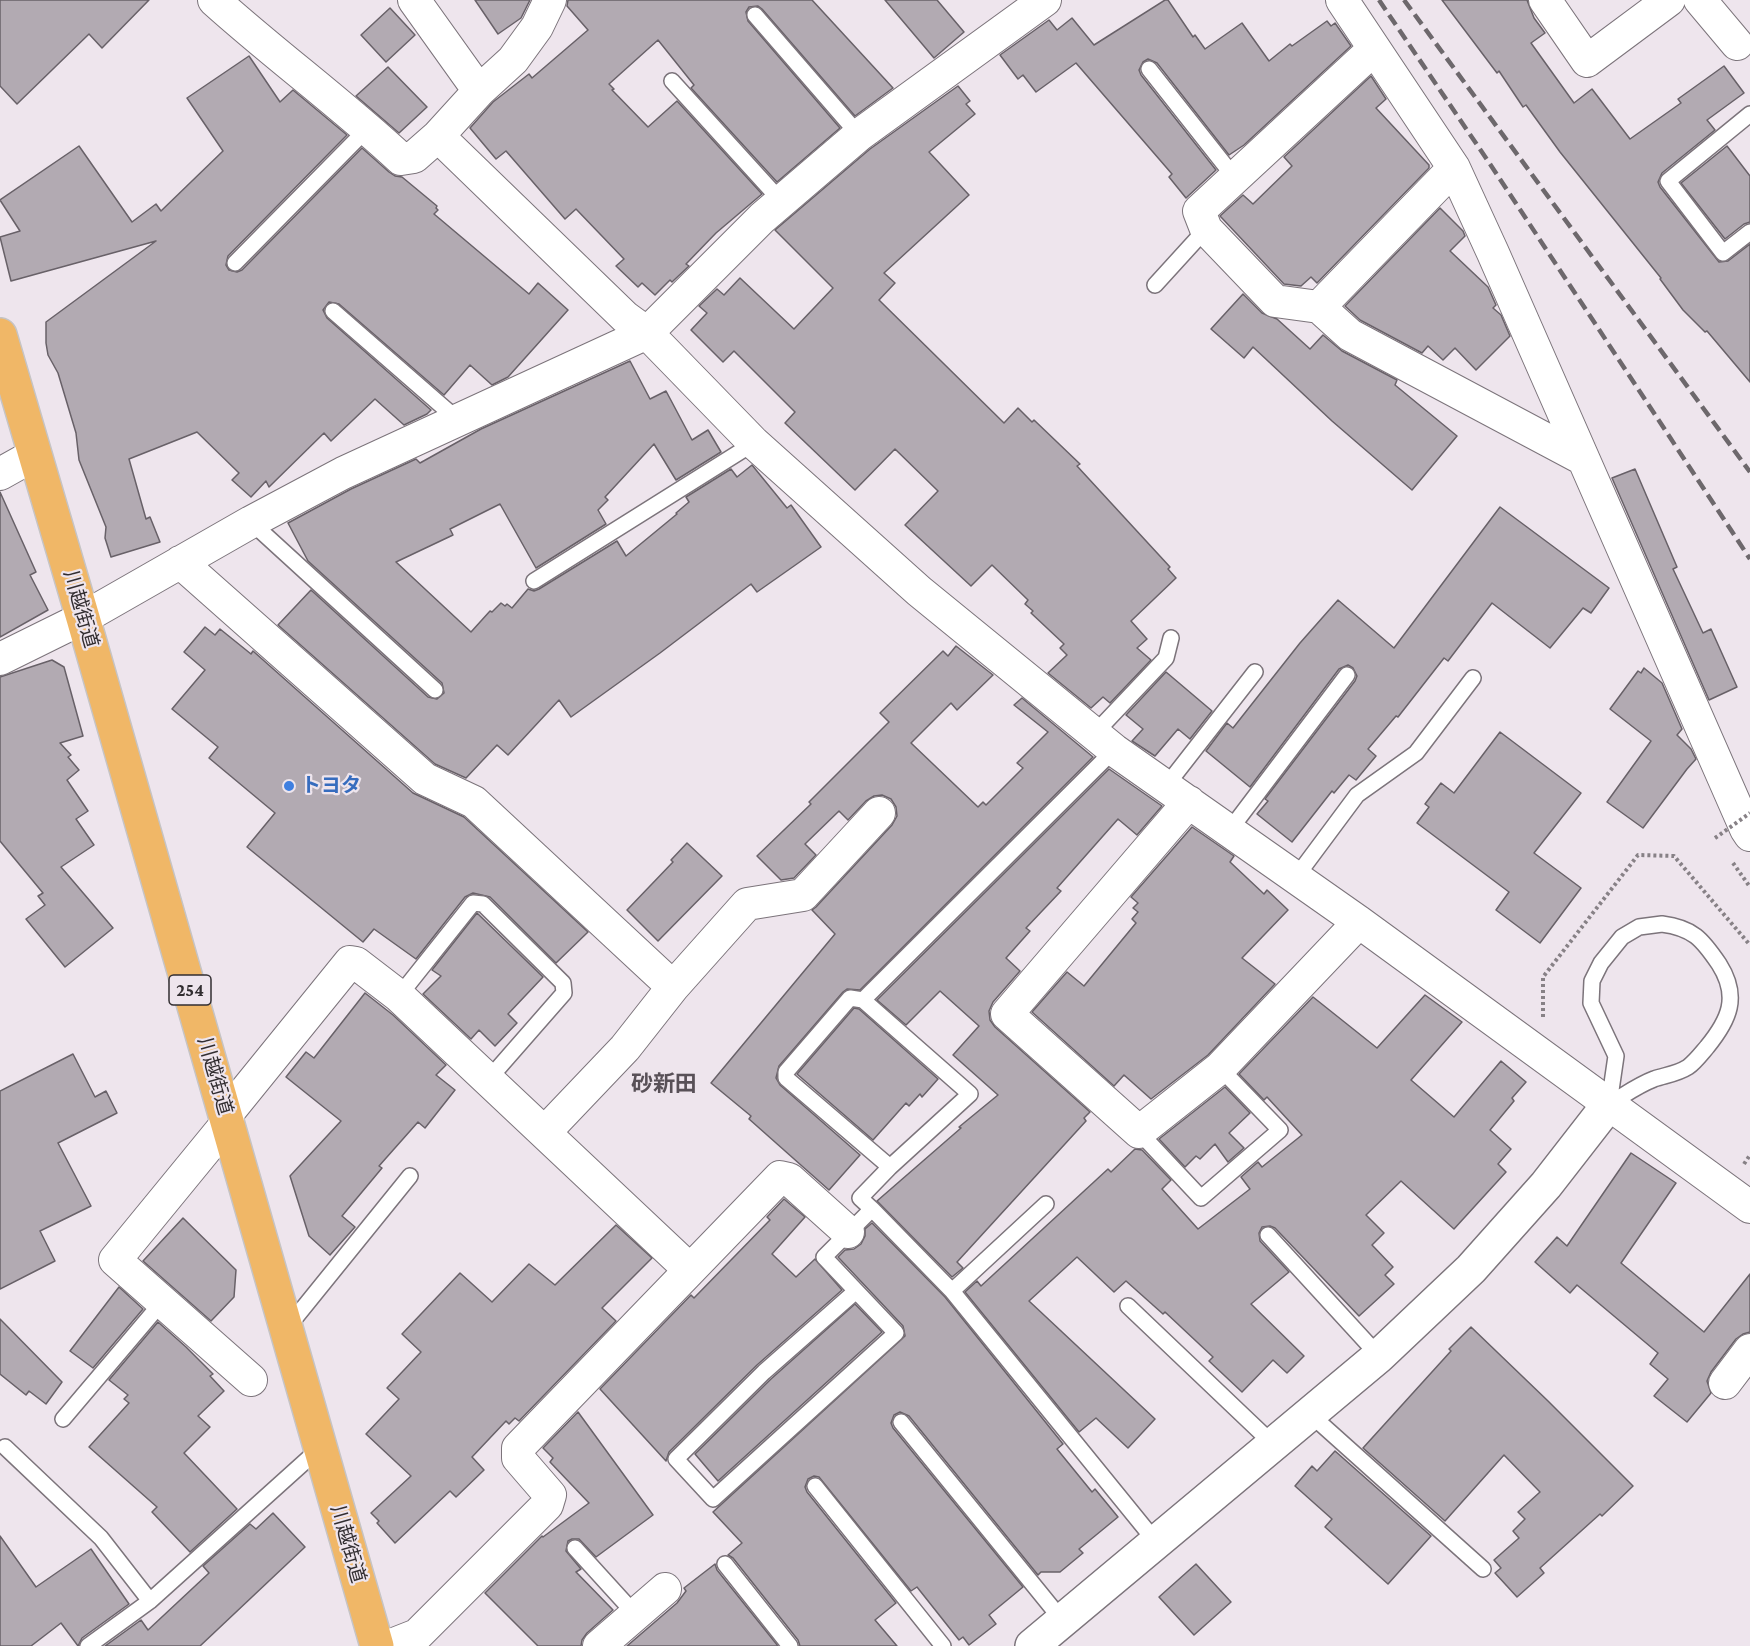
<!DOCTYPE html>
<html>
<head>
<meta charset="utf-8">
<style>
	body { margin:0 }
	canvas { display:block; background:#eee5ed }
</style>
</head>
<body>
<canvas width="1750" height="1646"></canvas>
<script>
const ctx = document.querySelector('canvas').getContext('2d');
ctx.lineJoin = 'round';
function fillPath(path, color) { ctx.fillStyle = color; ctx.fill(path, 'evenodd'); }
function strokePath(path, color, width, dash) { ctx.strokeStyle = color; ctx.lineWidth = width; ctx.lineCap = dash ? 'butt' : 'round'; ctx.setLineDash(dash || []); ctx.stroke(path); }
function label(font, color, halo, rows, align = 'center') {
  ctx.font = font + ' "Crimson Pro","Noto Sans JP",serif'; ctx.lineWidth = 4.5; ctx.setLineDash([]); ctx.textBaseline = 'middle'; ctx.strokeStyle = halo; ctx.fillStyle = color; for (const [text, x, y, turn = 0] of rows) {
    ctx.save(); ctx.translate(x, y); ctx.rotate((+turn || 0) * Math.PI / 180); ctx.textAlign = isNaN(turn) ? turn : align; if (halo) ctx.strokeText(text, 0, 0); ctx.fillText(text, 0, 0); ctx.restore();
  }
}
const building = new Path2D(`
	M0,0H149L102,48L89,34L17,104L0,86Z
	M475,0H530L521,18L498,34Z
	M568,0H812L893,88L855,116L762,9L758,6L749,7L746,12L748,21L840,128L777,182L691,88L694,85L658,40L609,84L614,89L612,90L648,127L677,101L762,194L716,233L686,264L689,266L672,282L670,280L655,295L642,283L638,287L616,266L624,259L576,209L565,219L506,151L496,159L470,128L493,102L529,74L532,78L588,30L567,6Z
	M885,0H937L964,32L934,58Z
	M1165,0H1168L1193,37L1195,35L1205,49L1242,23L1269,61L1290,44L1292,46L1327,21L1331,26L1335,23L1351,46L1244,145L1229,155L1157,63L1148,59L1143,62L1139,70L1141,75L1216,170L1186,198L1169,177L1172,174L1076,63L1036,92L1023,75L1018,79L1000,55L1049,20L1057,30L1072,18L1094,45Z
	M1442,0H1527L1534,18L1545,33L1531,43L1574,103L1592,89L1630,139L1681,103L1678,99L1724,66L1744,93L1707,120L1715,130L1662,173L1658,182L1660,187L1719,262L1728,261L1750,244V382L1707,331L1705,332L1683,310L1660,279L1661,278L1560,152L1526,105L1523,107L1499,71L1497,73Z
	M390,8L415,35L386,62L361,35Z
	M249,56L280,102L293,90L347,135L228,256L226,265L229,270L237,272L242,270L362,148L389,172L395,176L402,177L437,206L436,208L438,210L434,214L529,294L538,283L568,310L508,377L492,385L470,365L444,395L339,304L329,302L323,310L327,318L431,410L427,414L404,425L375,399L331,441L324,433L269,487L266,481L251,497L232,480L239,473L197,432L129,459L146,519L150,517L160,542L111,557L105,538L106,527L79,460L76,433L58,373L48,355L46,343V322L156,241L11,281L0,237L20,231L0,200L79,146L132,222L156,204L161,211L223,151L187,98Z
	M388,67L427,107L399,133L356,96Z
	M1371,76L1386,99L1376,108L1429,165V168L1317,283L1311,277L1301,286L1284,284L1220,216L1243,195L1253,204L1292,166L1284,157Z
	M958,86L970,101L966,104L975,114L929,152L969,195L884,273L895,283L879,300L1004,423L1018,408L1032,422L1034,420L1080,464L1077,466L1170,567L1168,569L1176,578L1131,621L1147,639L1137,648L1151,660L1110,703L1103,697L1091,708L1048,673L1067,655L1060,648L1064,644L1031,613L1033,611L1025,604L1028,600L992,565L971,586L905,525L938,491L895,449L855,490L785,423L795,412L734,351L723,362L691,330L707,313L699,306L717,289L724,295L740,278L794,329L833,288L775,230L870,149Z
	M1727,146L1750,176V222L1744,224L1725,239L1681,183Z
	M1440,208L1463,231L1465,236L1450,251L1488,287L1496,305L1493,308L1501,315L1510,336L1476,370L1455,348L1443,360L1428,346L1422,353L1360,320L1345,306Z
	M1243,294L1262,313L1277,319L1310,349L1323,335L1342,351L1397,380L1395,385L1457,436L1412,490L1332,421L1253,347L1244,358L1211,329Z
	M630,361L650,399L666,391L692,440L708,430L721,452L676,480L654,444L605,497L608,500L598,510L606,524L536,568L500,504L450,529L453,535L396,562L471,632L490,611L492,612L501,603L505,606L507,604L512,608L528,589L534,591L539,589L617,541L626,556L677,514L676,513L689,502L686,497L731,469L737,477L752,465L787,508L791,505L821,547L757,592L751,584L660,653L571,717L559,700L508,755L497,745L466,778L435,764L278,625L311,590L428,697L437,699L444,693L442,683L308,561L288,523L351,489L416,459L420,463L481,429Z
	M1635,469L1677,567L1673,569L1703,633L1711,629L1737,687L1709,700L1612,478Z
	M0,492L36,572L30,575L48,610L0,637Z
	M1500,507L1609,588L1591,613L1583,608L1550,648L1492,603L1448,661L1444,658L1398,717L1396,716L1368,749L1376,756L1356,780L1349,775L1334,793L1332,791L1292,842L1257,814L1268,801L1265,799L1355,681L1357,676L1353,668L1348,665L1339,669L1250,787L1206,751L1227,723L1233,728L1300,643L1338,600L1394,648Z
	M205,627L215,635L220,629L251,654L253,651L413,793L464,817L588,932L556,963L490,897L473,893L465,897L416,959L374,929L363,942L247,847L275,813L209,758L218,747L172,709L205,670L184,652Z
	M956,646L993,675L957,710L951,703L911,743L978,807L983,802L986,805L1023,768L1017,763L1048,732L1014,705L1022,698L1093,757L860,990L847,989L843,992L779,1066L776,1078L780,1085L860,1155L829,1190L749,1119L751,1116L711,1083L835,934L812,910L816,907L892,825L897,816L896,807L891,799L882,795L874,796L866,801L848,820L839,811L805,844L816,855L794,878L781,880L757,856L811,804L809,802L889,722L880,713L943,651L948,656Z
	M52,660L64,667L83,736L60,743L71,755L68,757L79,770L67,780L88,811L76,819L94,845L61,867L113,928L65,967L26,919L45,905L38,896L43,893L0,841V677Z
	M1644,668L1662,683L1682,729L1677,735L1691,749L1696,759L1687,769L1643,828L1607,802L1651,741L1610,709L1638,671L1641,673Z
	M1166,672L1212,711L1190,739L1178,729L1155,756L1132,741L1143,729L1126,715Z
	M1500,732L1581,793L1534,853L1581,888L1540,943L1496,910L1509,892L1417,823L1429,807L1425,804L1441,783L1454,793Z
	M1109,769L1162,806L1137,835L1118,819L1057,888L1061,891L1026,928L1030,931L1006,958L1020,971L993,1002L989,1011L990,1020L995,1027L1090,1112L1084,1118L1086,1121L957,1262L963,1268L952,1277L877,1201L961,1128L959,1127L998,1095L953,1055L979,1026L940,991L906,1025L877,1000Z
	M1192,827L1234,856L1230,862L1264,894L1267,890L1288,910L1242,958L1275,984L1208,1055L1151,1099L1124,1075L1114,1086L1032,1012L1067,972L1084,986L1136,923L1132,919L1138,912L1133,908L1138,903L1131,897Z
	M687,843L722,876L658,941L627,910L673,862L671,860Z
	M477,913L543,977L508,1014L517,1023L495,1046L479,1030L471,1039L423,994L441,976L432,970Z
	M365,993L393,1015L446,1065L436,1075L455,1090L425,1128L418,1122L379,1166L382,1168L342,1216L355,1227L330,1255L309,1236L290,1176L341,1121L286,1077L306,1052L314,1058Z
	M1425,995L1462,1022L1411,1080L1454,1117L1501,1061L1526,1082L1512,1098L1514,1101L1490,1130L1511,1149L1498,1164L1506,1172L1454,1229L1401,1181L1366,1215L1384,1233L1372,1245L1393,1267L1385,1275L1394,1284L1359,1316L1275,1228L1270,1226L1262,1227L1259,1233L1260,1241L1289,1272L1251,1304L1304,1356L1287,1373L1273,1360L1242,1392L1209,1361L1213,1357L1165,1312L1163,1314L1126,1281L1114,1292L1077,1257L1029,1301L1155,1419L1128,1448L1096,1418L1079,1432L965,1292L977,1281L981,1286L1108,1169L1111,1172L1135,1149L1142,1150L1171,1180L1162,1189L1198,1229L1250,1189L1241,1177L1258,1162L1262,1167L1302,1135L1267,1097L1264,1100L1239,1074L1313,997L1377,1048Z
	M854,1008L859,1009L938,1079L922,1097L920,1094L909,1106L906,1103L873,1140L797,1074Z
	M73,1054L95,1097L106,1091L117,1113L58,1143L91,1206L40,1231L55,1261L0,1289V1091Z
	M1225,1087L1250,1113L1229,1133L1244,1148L1228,1162L1215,1144L1200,1159L1196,1156L1185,1167L1159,1139Z
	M1631,1153L1676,1183L1621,1263L1704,1332L1750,1274V1332L1743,1334L1736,1339L1711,1372L1707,1381L1711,1393L1687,1422L1654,1396L1668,1379L1650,1364L1658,1353L1577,1285L1570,1293L1535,1262L1557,1237L1567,1246Z
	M784,1199L805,1217L772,1254L796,1277L815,1259L842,1290L757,1365L669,1452L666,1461L600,1389L691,1295L694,1298L770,1220L767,1217Z
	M183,1218L236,1270L234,1297L211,1321L143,1261Z
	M872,1223L945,1297L1063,1444L1057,1449L1092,1492L1095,1489L1118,1517L1079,1549L1083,1553L1060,1572H1041L1038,1575L909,1416L900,1412L894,1415L891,1423L893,1428L1023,1587L989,1615L996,1624L969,1645L963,1637L959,1640L917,1587L911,1591L819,1477L814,1476L808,1479L805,1487L807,1492L896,1603L875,1620L897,1646H800L798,1640L733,1558L728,1555L742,1543L713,1512L905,1336L903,1326L838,1257L845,1250L854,1249L861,1244L865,1236V1229Z
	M616,1225L652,1258L602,1308L616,1321L519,1421L515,1418L509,1424L506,1421L472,1457L484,1470L456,1497L450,1491L395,1543L377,1523L379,1521L371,1513L411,1476L366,1434L399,1399L387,1388L421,1352L402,1334L460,1273L492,1302L529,1264L555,1285Z
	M119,1287L143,1309L93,1368L70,1351Z
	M855,1304L882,1332L718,1481L695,1454L771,1379Z
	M0,1319L62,1382L46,1404L29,1391L26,1395L0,1374Z
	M158,1322L186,1347L213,1374L210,1376L224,1391L198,1416L210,1427L184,1453L237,1509L190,1552L152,1512L157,1507L89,1447L129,1403L124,1399L128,1395L109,1380Z
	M1471,1327L1548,1401L1633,1486L1602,1516L1600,1514L1540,1568L1544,1573L1517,1597L1495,1573L1501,1568L1494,1560L1519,1538L1513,1531L1525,1519L1518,1512L1540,1492L1504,1455L1445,1521L1363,1448L1451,1351L1449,1349Z
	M578,1412L653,1515L596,1557L579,1539H572L568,1541L566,1551L581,1569L576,1572L613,1610L587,1633L582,1640L581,1646H538L485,1593L542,1536L543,1537L589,1503L550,1462L553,1458L543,1448Z
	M1335,1451L1431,1536L1388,1584L1325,1527L1332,1519L1295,1486L1312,1466L1317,1471Z
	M273,1513L305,1547L200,1646H105L141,1620L148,1630L209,1573L203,1566L250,1524L256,1529Z
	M0,1536L36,1587L91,1549L129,1604L82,1638L78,1646L61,1623L31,1646H0Z
	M715,1564L717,1570L778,1646H627L677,1603L686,1591L684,1588Z
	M1196,1564L1231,1602L1194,1635L1159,1597Z`);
fillPath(building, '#b2aab2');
strokePath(building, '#686168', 1.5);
const service = new Path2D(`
	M755,15L859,135
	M1149,69L1235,178
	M672,81L781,201
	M1750,114L1668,181L1723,253L1750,232
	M235,263L368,128
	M1155,285L1206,229
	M333,311L458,420
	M251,522L435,690
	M534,581L754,443
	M1095,733L1166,658L1171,638
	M1166,786L1255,672
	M1229,831L1347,675
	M1296,877L1357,795L1416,753L1473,678
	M1662,924C1693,928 1702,939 1719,964C1740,997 1729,1020 1707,1047C1701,1054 1695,1062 1688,1067C1677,1074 1666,1075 1654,1079C1638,1085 1623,1096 1609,1104L1616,1056L1591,1003L1592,981L1601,963L1622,937L1639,927Z
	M399,996L473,903L483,904L563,983L564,993L487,1081
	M863,1000L970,1094L890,1167L786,1078V1072L850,998L863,1000L1114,750
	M1139,1132L1201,1198L1280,1130L1220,1068
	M872,1209L952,1291L1156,1542
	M1268,1235L1379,1356
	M856,1291L764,1372L676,1459L713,1499L896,1333L824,1257L872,1209L860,1198L890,1167
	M952,1291L1046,1204
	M1128,1306L1274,1445
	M287,1328L410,1176
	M1310,1414L1483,1569
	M63,1419L163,1301
	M901,1422L1062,1620
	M5,1447L101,1538L150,1601
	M815,1486L943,1646
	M575,1548L635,1614
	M725,1564L790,1646
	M88,1646L150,1601L320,1448`);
const minor = new Path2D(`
	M214,0C275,55 341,103 401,159L414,157L438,136L625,317L647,333L754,443L919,591L1114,750L1359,922L1750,1207
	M414,0L479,91
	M1342,0L1454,168L1493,253L1746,829L1750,835
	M1545,0L1587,61L1669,0
	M1700,0L1737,44
	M1374,49L1199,211L1206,229L1275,301L1319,307L1350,335L1583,459
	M438,136L479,91L513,60L537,27L550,0
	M1319,307L1454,168
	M0,474L34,455
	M180,562L425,779L474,802L673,987
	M0,659L83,618L251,522L343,473L647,333L762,218L859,135L1045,0
	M1189,802L1007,1014L1139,1132L1220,1068L1359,922
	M226,1115L350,962L356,963L399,996L690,1270
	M228,1122L115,1260L251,1380
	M545,1132L625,1048L673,987L747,904L803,895L879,813
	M1725,1383L1750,1350
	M389,1646L417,1635L547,1505L550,1495L518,1458V1448L780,1177L789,1179L848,1232
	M599,1646L665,1589`);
const tertiary = new Path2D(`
	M1032,1646L1379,1356L1471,1269L1546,1185L1609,1104`);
const trunk = new Path2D(`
	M0,335L83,618L377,1646`);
strokePath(service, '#7c747b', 18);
strokePath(minor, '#7c747b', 34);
strokePath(tertiary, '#7c747b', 36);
strokePath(trunk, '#c6c4c5', 36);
strokePath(new Path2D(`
	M1733,863L1750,887
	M1543,1017V977L1638,855L1674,856L1750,945
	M1744,1164L1750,1155`), '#878186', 4, [3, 3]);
strokePath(service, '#fff', 15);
strokePath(minor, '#fff', 32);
strokePath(tertiary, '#fff', 33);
strokePath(trunk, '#f0b767', 33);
strokePath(new Path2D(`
	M1379,0L1490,164L1750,559
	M1404,0L1750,472`), '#6d686c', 4.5, [12, 6]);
strokePath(new Path2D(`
	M1715,838L1750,813`), '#878186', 4, [3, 3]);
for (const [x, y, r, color] of [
	[289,786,6,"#3f7fe0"]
]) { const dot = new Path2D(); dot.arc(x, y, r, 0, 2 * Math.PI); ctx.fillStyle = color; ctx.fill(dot); strokePath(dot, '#eee5ed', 2); }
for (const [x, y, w] of [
	[190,990,42]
]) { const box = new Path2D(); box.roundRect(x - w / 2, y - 15, w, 30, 4.5); ctx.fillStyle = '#eee5ed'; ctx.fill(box); strokePath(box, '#322e31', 1.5); }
label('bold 18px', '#322e31', null, [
	["254",190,990]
]);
label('20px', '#322e31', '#eee5ed', [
	["川越街道",81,609,74],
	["川越街道",215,1076,74],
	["川越街道",348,1544,74]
]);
label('bold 20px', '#366cbe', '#eee5ed', [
	["トヨタ",301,786]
], 'left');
label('bold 22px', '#585057', '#eee5ed', [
	["砂新田",664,1084]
]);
</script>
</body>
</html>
